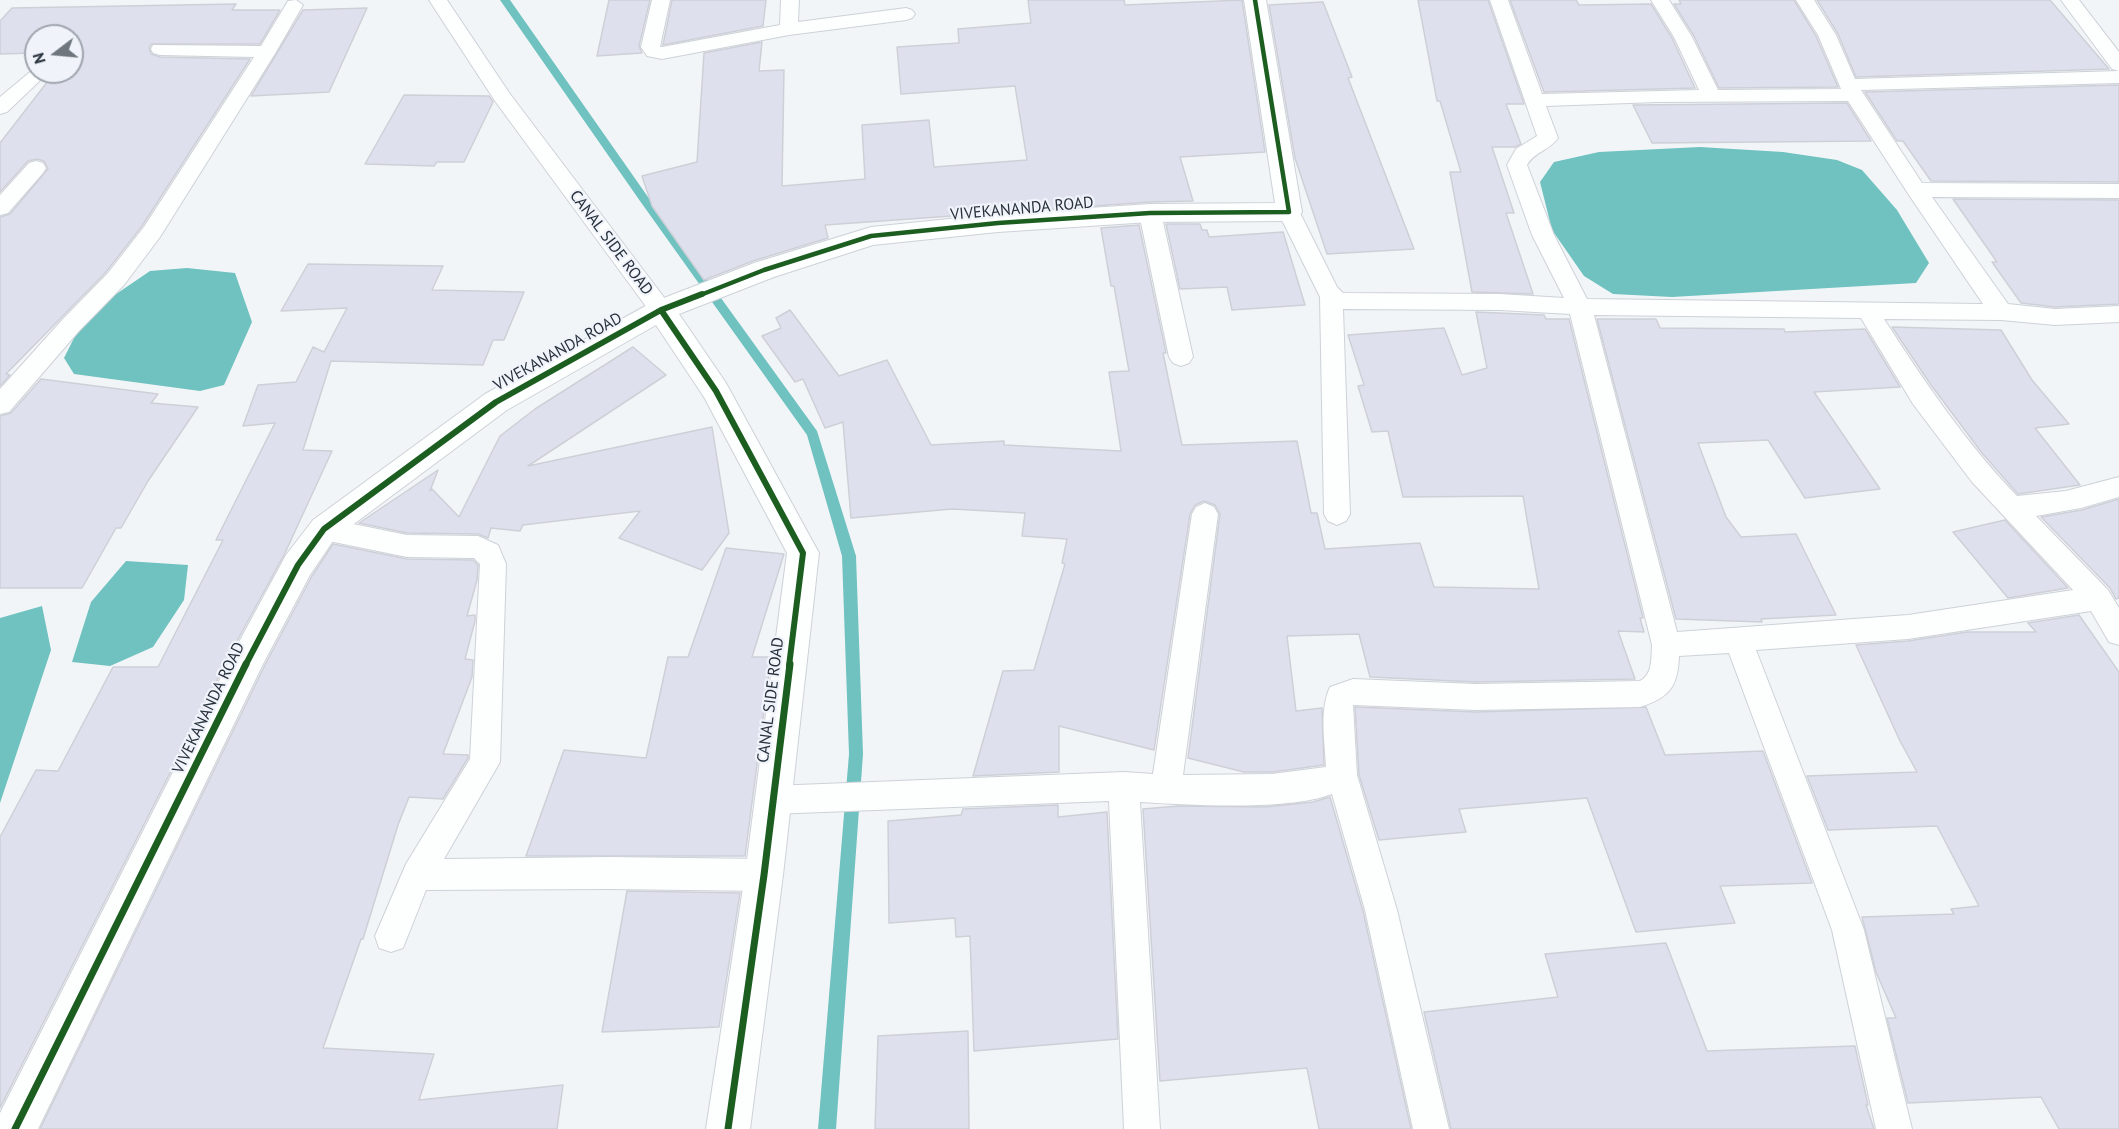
<!DOCTYPE html>
<html>
<head>
<meta charset="utf-8">
<style>
	body { margin:0 }
	#map { position:relative; width:2119px; height:1129px; overflow:hidden; background:#f2f5f8; font-family:"PT Sans",sans-serif }
	canvas { display:block }
	.north { position:absolute; left:24px; top:24px; width:60px; height:60px; box-sizing:border-box; background:#f0f4fa; border:2px solid #a0a6ae; border-radius:50%; rotate:254deg; font-size:16px; font-weight:700; line-height:24px; text-align:center; color:#27303b }
	.north::after { content:''; display:block; margin:auto; width:21px; height:27px; background:#6e757d; clip-path:polygon(50% 0,100% 100%,50% 72%,0 100%) }
</style>
</head>
<body>
<div id="map">
<canvas width="2119" height="1129"></canvas>
<div class="north">N</div>
</div>
<script>
const ctx = document.querySelector('canvas').getContext('2d');
ctx.lineJoin = 'round';
function fillPath(path, color) { ctx.fillStyle = color; ctx.fill(path, 'evenodd'); }
function strokePath(path, color, width, dash) { ctx.strokeStyle = color; ctx.lineWidth = width; ctx.lineCap = dash ? 'butt' : 'round'; ctx.setLineDash(dash || []); ctx.stroke(path); }
function label(font, color, halo, rows, align = 'center') {
  ctx.font = font + ' "PT Sans",sans-serif'; ctx.lineWidth = 4.5; ctx.setLineDash([]); ctx.textBaseline = 'middle'; ctx.strokeStyle = halo; ctx.fillStyle = color; for (const [text, x, y, turn = 0] of rows) {
    ctx.save(); ctx.translate(x, y); ctx.rotate((+turn || 0) * Math.PI / 180); ctx.textAlign = isNaN(turn) ? turn : align; if (halo) ctx.strokeText(text, 0, 0); ctx.fillText(text, 0, 0); ctx.restore();
  }
}
fillPath(new Path2D(`
	M1700,147L1783,152L1837,160L1862,170L1897,210L1929,263L1916,283L1672,297L1613,294L1584,276L1552,230L1540,182L1554,162L1599,152Z
	M187,268L235,273L252,322L224,385L200,391L74,374L64,358L76,334L103,303L150,271Z
	M126,561L188,565L184,600L153,647L110,666L72,662L91,602Z
	M42,606L51,650L0,803V618Z`), '#6fc2bf');
fillPath(new Path2D(`
	M500,0H510L648,197L817,431L856,556L863,754L836,1129H818L849,754L842,556L807,435L640,201Z`), '#6fc2bf');
const building = new Path2D(`
	M609,0H650L639,46L642,53L597,56Z
	M672,0H766L763,26L663,45Z
	M1028,0H1124L1125,5L1242,0L1265,152L1180,157L1193,201L1150,202L825,225L828,238L753,261L704,280L652,206L642,176L697,162L704,53L762,42L759,71L784,70L782,186L865,179L862,125L929,120L934,167L1027,160L1015,86L901,94L897,47L959,43L958,29L1031,23Z
	M1418,0H1488L1524,104H1506L1521,144L1515,147H1492L1514,213H1506L1533,294L1472,292L1450,172H1461L1440,101H1437Z
	M1510,0H1576L1579,5L1651,4L1672,38L1695,88L1544,92Z
	M1679,0H1794L1816,36L1838,87L1719,88L1694,36L1674,4H1681Z
	M1817,0H2050L2109,69L1856,77L1838,34Z
	M1323,2L1352,77L1348,78L1414,249L1327,254L1295,158L1269,5Z
	M236,4L232,10H280L260,44H151L149,48L151,54L160,57L250,59L142,226L106,272L6,374L10,375L0,386V217L10,214L48,169L44,161L37,159L28,161L0,192V143L55,72H72V36H36V53L0,54V21L12,8Z
	M367,8L329,92L251,96L303,10Z
	M2119,85V182L1931,181L1903,141H1897L1865,92Z
	M404,95L489,96L493,102L464,162H437L434,166L365,164Z
	M1847,103L1871,141L1652,143L1633,105Z
	M1953,199L2119,200V304L2055,307L2021,303L1992,262H1997Z
	M1166,224H1200L1202,230H1207L1209,237L1283,232L1305,305L1232,310L1227,287L1180,289Z
	M1139,225L1166,353H1163L1182,445L1297,441L1311,513H1317L1325,549L1420,543L1434,587L1539,589L1523,496L1403,497L1388,431L1372,432L1358,386L1364,385L1348,335L1444,328L1462,375L1487,368L1476,312L1544,315L1546,319H1569L1643,618H1640L1644,632L1618,631L1635,679L1476,682L1370,677L1359,634L1287,636L1296,711L1322,708L1324,765L1272,772H1244L1188,758L1220,514L1215,505L1204,501L1195,505L1190,514L1154,750L1059,726V772L973,776L1003,671L1034,670L1065,564L1062,563L1067,539L1022,536L1025,513L952,509L851,518L843,422L825,428L803,379L795,382L762,336L781,328L776,318L790,310L839,376L887,360L931,445L1004,441V445L1121,451L1109,372L1129,371L1114,286H1111L1101,228Z
	M308,264L443,266L432,290L524,292L504,340H493L483,365L331,361L303,450L332,451L285,553L237,641L0,1108V837L36,770L58,771L113,667H158L223,540H216L275,423L243,426L258,385L296,382L313,347L324,352L347,308L281,311Z
	M1597,319H1656L1660,328L1784,329L1785,332L1865,329L1900,387L1814,392L1880,489L1805,498L1768,440L1698,443L1726,517L1741,537L1796,534L1836,615L1761,619L1762,622L1676,619Z
	M1892,327L2001,330L2032,380L2069,424L2035,428L2080,485L2018,494L1982,453L1931,385Z
	M633,347L666,375L528,466L712,427L729,533L702,570L619,538L640,511L523,525L520,531L491,528L488,538L478,534L407,533L359,523L438,470L430,491L432,489L459,517L500,436L535,409Z
	M41,379L158,394L151,403L198,407L148,481L121,528H116L82,588H0V416L11,413Z
	M2119,499V598L2116,599L2110,588L2041,517L2082,510Z
	M2005,520L2068,588L2008,598L1953,532Z
	M333,544L407,559L473,560L478,565L477,580L467,616L475,615V621L465,659L473,660L472,677L443,754L468,755V758L443,799L409,797L398,825L363,939H361L323,1048L434,1054L419,1100L563,1085L557,1129H40L265,665L312,576Z
	M726,548L784,554L752,657H771L745,856H526L564,750L646,758L668,657H688Z
	M2079,615L2119,672V1129H2059L2041,1097L1908,1103L1887,1018H1896L1876,972L1862,917L1954,914L1951,909L1979,906L1937,826L1828,830L1807,776L1917,772L1900,741L1856,645L1908,641L1967,632H2036L2028,623Z
	M1355,707L1476,712L1646,707L1665,755L1763,751L1812,883L1720,886L1735,923L1636,932L1587,798L1459,809L1466,832L1379,840L1359,775Z
	M1330,797L1363,911L1411,1129H1319L1307,1068L1160,1081L1143,809L1178,806L1265,807L1313,802Z
	M1058,805V817L1107,812L1118,1039L974,1051L970,936L956,937L955,918L889,923L888,821L961,815L963,809Z
	M627,891L740,893L719,1027L602,1032Z
	M1666,943L1707,1051L1855,1046L1868,1105H1866L1874,1129H1451L1424,1012L1558,997L1545,954Z
	M968,1031L969,1129H875L878,1036Z`);
fillPath(building, '#dfe0ed');
strokePath(building, '#ced0d7', 1.5);
const service = new Path2D(`
	M296,0L303,5L276,52L160,237L124,285L79,331L9,412L0,414V389L63,319L108,273L144,227L254,57L160,55L153,53L151,49L153,45L261,46L288,1Z
	M429,0H447L510,94L669,304L673,310L669,316L661,318L653,316L495,101Z
	M652,0H670L660,47H662L780,25L781,0H799L798,22L906,8L912,10L915,14L912,18L906,20L789,35L662,59L647,56L641,47Z
	M1490,0H1508L1542,94L1699,90L1674,37L1651,0H1669L1692,37L1718,90L1841,89L1818,35L1796,0H1814L1836,35L1855,79L2119,71V83L1861,90L1922,183L2119,184V198L1932,197L2008,304L2055,309L2119,306V322L2055,325L2001,320L1884,319C1924,381 1965,442 2017,496L2066,491L2119,477V497L2081,508L2036,516L2108,590L2119,608V645L2109,642L2091,611L1908,639L1756,650L1864,930L1912,1129H1876L1832,930L1729,653L1679,656C1678,687 1669,698 1640,707L1476,710L1353,705L1357,775L1397,910L1449,1129H1413L1365,910L1332,794C1288,811 1189,805 1140,802L1160,1129H1124L1109,801L772,814L761,810L757,800L761,790L772,786L1124,772L1153,774L1192,514L1196,507L1205,503L1214,507L1218,514L1183,775L1272,774L1326,767C1325,741 1319,711 1330,687L1353,679L1476,684L1640,681C1653,674 1651,658 1652,645L1570,314L1500,310L1343,309L1350,514L1346,521L1337,525L1328,521L1324,514L1320,297L1278,212L1281,207L1289,205L1297,207L1337,287L1343,293L1500,294L1564,298L1532,235L1507,165L1516,149L1537,136ZM1848,101L1909,195L1983,304L1587,299L1554,235L1527,165C1534,152 1550,150 1558,138L1546,106L1657,102ZM1594,315L1861,318L1913,404L1972,482L2073,590L1908,615L1677,632Z
	M2061,0H2079L2119,52V71L2112,69Z
	M36,67V72H49L7,112L0,114V97Z
	M36,161L43,163L46,168L43,173L8,213L0,215V195L29,163Z
	M1150,206L1158,208L1161,213L1193,357L1189,363L1181,366L1173,363L1169,357L1139,213L1142,208Z
	M324,518L407,535L478,536L498,545L506,564L500,762L444,859L609,857L764,859L775,864L780,875L775,886L764,891L609,889L426,890L403,948L391,952L379,948L375,936L406,864L470,759L480,564L474,558L407,557L324,540L315,537L311,529L315,521Z`);
const minor = new Path2D(`
	M1244,0H1266L1302,212L1298,218L1289,221L1150,222L998,232L873,245L774,277L679,314L726,383L819,553L783,875L750,1129H706L745,875L787,553L704,397L656,325L507,410L335,538L310,575L263,664L38,1129H0V1113L239,642L286,555L313,520L485,394L651,303L754,263L871,227L998,214L1150,204L1275,203Z`);
strokePath(service, '#ccd2d8', 2);
strokePath(minor, '#ccd2d8', 2);
fillPath(service, '#fdfefe');
fillPath(minor, '#fdfefe');
strokePath(new Path2D(`
	M698,296L764,270L871,236L998,223L1150,213L1289,212L1255,0`), '#1b5e20', 4.5);
strokePath(new Path2D(`
	M661,310L716,391L803,553L789,666
	M245,666L298,565L324,529L496,402L661,310L702,294`), '#1b5e20', 6);
strokePath(new Path2D(`
	M15,1129L246,664
	M728,1129L764,875L790,664`), '#1b5e20', 7);
label('16px', '#27303b', '#f0f4fa', [
	["VIVEKANANDA ROAD",1022,209,-5],
	["CANAL SIDE ROAD",611,243,53],
	["VIVEKANANDA ROAD",558,352,-29],
	["CANAL SIDE ROAD",771,700,-83],
	["VIVEKANANDA ROAD",209,708,-64]
]);
</script>
</body>
</html>
